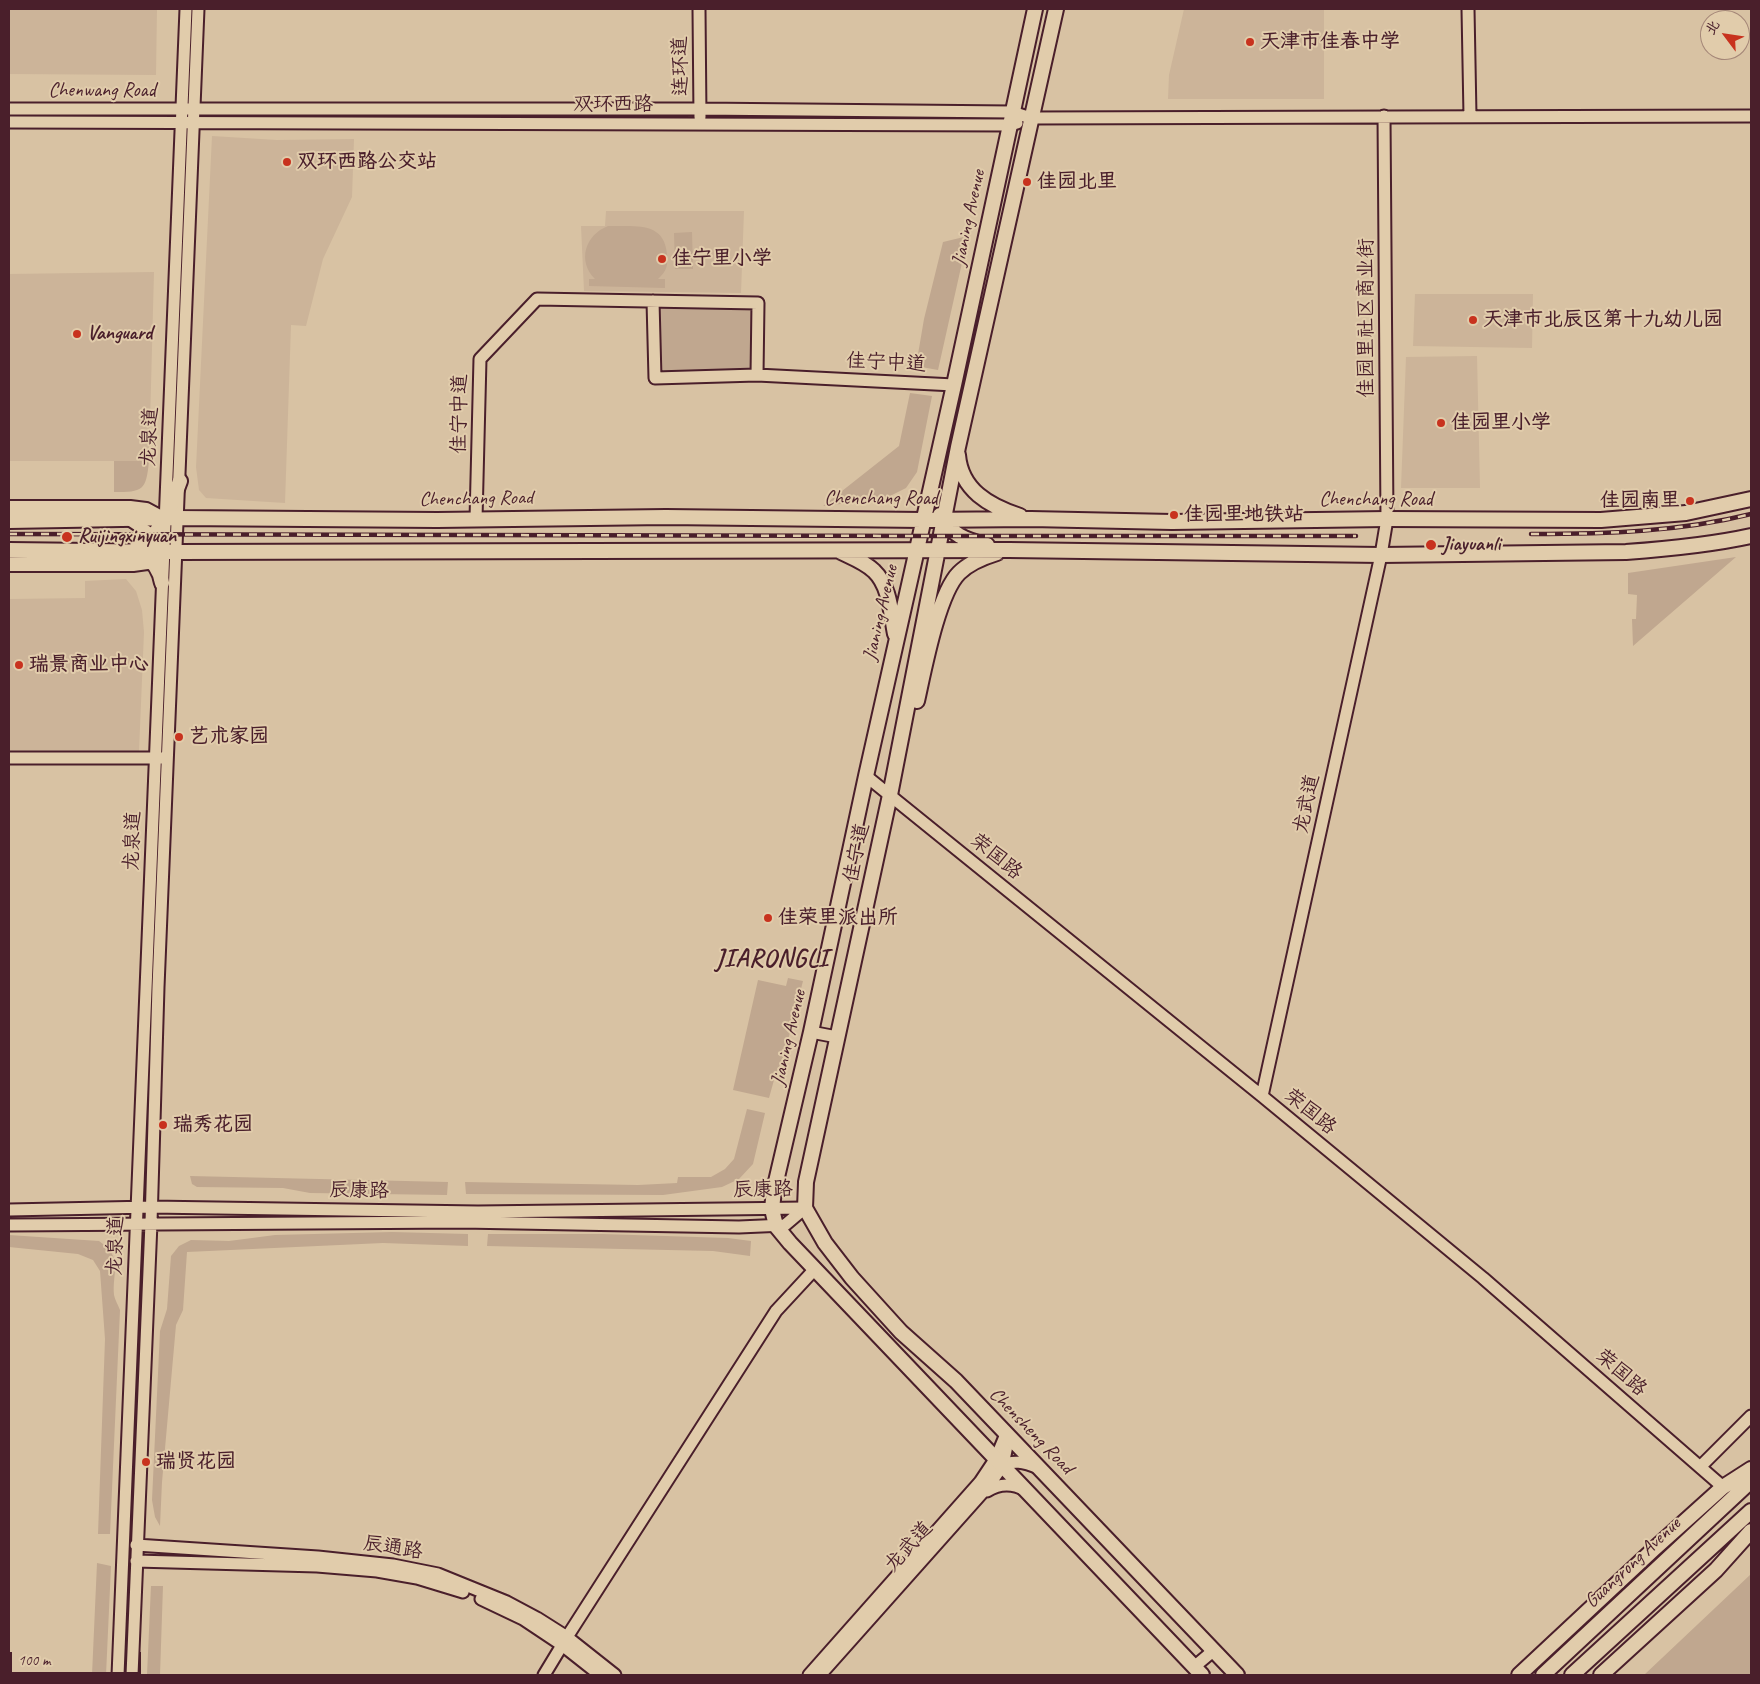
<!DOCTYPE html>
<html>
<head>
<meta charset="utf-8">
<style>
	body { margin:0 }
	#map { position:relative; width:1760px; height:1684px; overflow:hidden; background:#d8c2a3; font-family:Caveat,"LXGW WenKai TC",sans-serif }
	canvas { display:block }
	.frame { position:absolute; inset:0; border:10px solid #4a1f2b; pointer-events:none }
	.north { position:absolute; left:1700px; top:10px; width:50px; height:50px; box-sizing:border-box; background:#e1ccab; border:1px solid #a58778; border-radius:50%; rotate:301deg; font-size:14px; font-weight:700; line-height:20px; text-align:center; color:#4a1f2b }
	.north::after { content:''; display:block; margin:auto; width:18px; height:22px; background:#c8321e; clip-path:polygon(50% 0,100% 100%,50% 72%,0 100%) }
	.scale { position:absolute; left:10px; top:1652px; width:131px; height:22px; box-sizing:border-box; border:2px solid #4a1f2b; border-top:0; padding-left:6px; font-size:15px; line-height:18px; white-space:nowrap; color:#4a1f2b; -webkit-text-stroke:4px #e1ccab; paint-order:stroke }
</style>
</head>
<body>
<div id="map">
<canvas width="1760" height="1684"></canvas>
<div class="frame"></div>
<div class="north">北</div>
<div class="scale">100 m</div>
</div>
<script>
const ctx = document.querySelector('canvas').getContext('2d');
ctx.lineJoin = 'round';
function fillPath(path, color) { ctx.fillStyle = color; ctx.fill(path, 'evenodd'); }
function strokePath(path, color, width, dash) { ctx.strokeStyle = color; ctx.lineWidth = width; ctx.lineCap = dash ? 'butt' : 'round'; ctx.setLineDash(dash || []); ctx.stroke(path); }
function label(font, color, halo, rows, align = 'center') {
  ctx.font = font + ' Caveat,"LXGW WenKai TC",sans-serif'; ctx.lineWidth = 4; ctx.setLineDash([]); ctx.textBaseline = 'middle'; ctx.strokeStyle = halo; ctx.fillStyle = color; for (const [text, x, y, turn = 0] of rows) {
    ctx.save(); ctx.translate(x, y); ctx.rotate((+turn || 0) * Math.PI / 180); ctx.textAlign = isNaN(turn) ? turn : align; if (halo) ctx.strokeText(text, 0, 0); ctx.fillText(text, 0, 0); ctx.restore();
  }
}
fillPath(new Path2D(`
	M9,9H157L156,75L9,74Z
	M1184,9H1324V99H1168L1169,75Z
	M212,136L277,140L354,139L352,197L323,259L306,326L291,325L285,503L206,498L199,490L196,467Z
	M606,211H744L741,293L584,291L581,226H605Z
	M154,272L149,461H9V274Z
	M1415,294H1533L1532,348L1413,346Z
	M1477,356L1480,488H1401L1406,357Z
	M126,579L136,591L142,610L144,632L139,751L9,752V599L85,598V581Z`), '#ccb499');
fillPath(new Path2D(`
	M608,226C633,227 664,220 667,254C668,265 667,271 658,279H665V288L589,286V279H595C577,261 585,235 608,226Z
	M692,232L693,269H675L674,233Z
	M968,236L938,370L916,366L924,319L943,242Z
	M659,306L752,307L751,370L661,373Z
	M910,393L932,396L917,472L906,488L884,499L823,506L899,446Z
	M114,461H149C146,491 143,492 114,492Z
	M1736,557L1633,646L1632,619H1636L1637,595L1628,594V573Z
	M788,978L803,981L785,1052L774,1080L769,1098L733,1090L758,980L786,986Z
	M747,1109L765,1113L753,1164L739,1179L722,1187L663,1195L466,1194L465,1182L638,1185L677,1183L678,1177H711L725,1169L734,1159Z
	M190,1176L448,1182L447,1195L310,1193L283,1188L197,1187L192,1184Z
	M392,1232L468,1234V1246L383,1243L187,1252L183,1310L176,1325L162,1482L160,1526L155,1517L152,1500L160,1331L167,1309L171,1256L179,1246L191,1240L229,1241L275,1235Z
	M488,1234H602L728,1238L751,1241L750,1256L713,1251L487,1246Z
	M9,1235L99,1241C124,1258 112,1271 114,1295C115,1300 118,1305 120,1310L110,1534H98L105,1339L100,1271L93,1260L78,1254L9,1247Z
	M97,1563L111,1566L106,1675H92Z
	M1751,1574V1675H1644Z
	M151,1586H163L160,1675H147Z`), '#c0a78f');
const minor = new Path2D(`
	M699,9L700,117
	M1468,9L1470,116
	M9,109H700L1012,112L1031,118L1751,116
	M9,122L1010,125L1017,123
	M653,301L655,378L757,375L954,385
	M128,519L148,532L158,542
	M476,519L480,359L537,299L758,303L757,375
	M9,758H162
	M866,776L1262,1096L1483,1278L1723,1487
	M811,1032L837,1037
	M1262,1096L1381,555L1387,519L1384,116
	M9,1210L151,1207L478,1212L805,1208
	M9,1225L462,1222L739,1227L785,1225L805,1208
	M999,1467C1013,1459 1024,1462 1039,1468
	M1700,1467L1751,1416
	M987,1491C1000,1483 1012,1483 1025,1490
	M136,1545L318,1557L393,1565L438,1574L507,1602L537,1618L567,1637L615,1675
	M136,1561L317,1566L377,1571L417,1578L463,1592
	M481,1599L523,1619L562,1645L600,1675
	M1194,1667L1213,1651
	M118,1675L186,9
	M132,1675L151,1223L158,987L198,9
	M544,1675L567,1637L776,1311L814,1270
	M809,1675L980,1482L996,1458L1006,1434
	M820,1675L990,1484L1003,1465L1008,1441`);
const major = new Path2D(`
	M1035,9L954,385L866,776L811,1032L774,1190L772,1209L776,1226L790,1243L1202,1675
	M1056,9L958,447L890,795L806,1182L805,1208L825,1243L852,1278L901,1332L956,1381L1237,1675
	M958,455C961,490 989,506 1020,516
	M9,508H130L146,510L159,517
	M940,515C950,534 966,541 987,545
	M9,521L178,518L437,520L666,517L922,520L1031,519L1172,522L1387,519L1601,520L1686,513L1751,499
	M9,550L177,552L1009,550L1381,555L1626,552C1668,549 1710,545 1751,536
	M133,551C162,536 169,510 180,481
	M839,551C851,557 865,562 874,571C890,586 891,614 895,634
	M143,555C154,561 160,571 162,583
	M9,564H133L147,562L163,552
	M917,701C924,670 938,594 959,573C969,563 984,557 997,553
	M1519,1675L1654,1549L1723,1487L1751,1469
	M1543,1675L1751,1481
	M1572,1675L1751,1511
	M1601,1675L1716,1570L1751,1531`);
strokePath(minor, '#4a1f2b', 15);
strokePath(major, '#4a1f2b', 18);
strokePath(minor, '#e1ccab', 11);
strokePath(major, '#e1ccab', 14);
const rail = new Path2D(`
	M9,534L933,536H1356
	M1531,534C1605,534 1679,532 1751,514`);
strokePath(rail, '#4a1f2b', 4.5);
strokePath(rail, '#e1ccab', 2.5, [8]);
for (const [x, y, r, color] of [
	[1250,42,5,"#c8321e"],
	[287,162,5,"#c8321e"],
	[1027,182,5,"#c8321e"],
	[662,259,5,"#c8321e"],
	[1473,320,5,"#c8321e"],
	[77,334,5,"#c8321e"],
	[1441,423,5,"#c8321e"],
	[1690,501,5,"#c8321e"],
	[1174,515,5,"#c8321e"],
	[67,537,6,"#c8321e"],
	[1431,545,6,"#c8321e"],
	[19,665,5,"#c8321e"],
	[179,737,5,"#c8321e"],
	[768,918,5,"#c8321e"],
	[163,1125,5,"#c8321e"],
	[146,1462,5,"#c8321e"]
]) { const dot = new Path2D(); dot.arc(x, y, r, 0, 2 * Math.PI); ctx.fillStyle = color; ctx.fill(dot); strokePath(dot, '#e1ccab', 2); }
label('bold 20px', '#4a1f2b', '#e1ccab', [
	["天津市佳春中学",1260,42],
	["双环西路公交站",297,162],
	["佳园北里",1037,182],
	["佳宁里小学",672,259],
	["天津市北辰区第十九幼儿园",1483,320],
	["Vanguard",87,334],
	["佳园里小学",1451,423],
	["佳园南里",1680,501,"right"],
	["佳园里地铁站",1184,515],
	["Ruijingxinyuan",78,537],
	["Jiayuanli",1442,545],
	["瑞景商业中心",29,665],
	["艺术家园",189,737],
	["佳荣里派出所",778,918],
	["瑞秀花园",173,1125],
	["瑞贤花园",156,1462]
], 'left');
label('20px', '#4a1f2b', '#e1ccab', [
	["连环道",681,66,-91],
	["Chenwang Road",102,91],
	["双环西路",613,105],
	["Jianing Avenue",969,218,-78],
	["佳园里社区商业街",1367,318,-90],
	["佳宁中道",886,363,3],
	["佳宁中道",460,414,-89],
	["龙泉道",150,437,-87],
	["Chenchang Road",476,499,-1],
	["Chenchang Road",881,499],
	["Chenchang Road",1376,500],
	["Jianing Avenue",881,613,-77],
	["龙武道",1307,804,-78],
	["龙泉道",133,841,-88],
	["佳宁道",857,853,-78],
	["荣国路",996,857,39],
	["Jianing Avenue",789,1038,-77],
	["荣国路",1310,1112,39],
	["辰康路",763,1190,-1],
	["辰康路",359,1191,1],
	["龙泉道",116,1246,-88],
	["荣国路",1621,1373,41],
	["Chensheng Road",1031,1431,46],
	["龙武道",909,1547,-48],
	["辰通路",393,1548,9],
	["Guangrong Avenue",1633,1563,-43]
]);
ctx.letterSpacing = '1px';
label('bold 25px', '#4a1f2b', '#e1ccab', [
	["JIARONGLI",772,959]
]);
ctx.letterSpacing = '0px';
</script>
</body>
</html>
